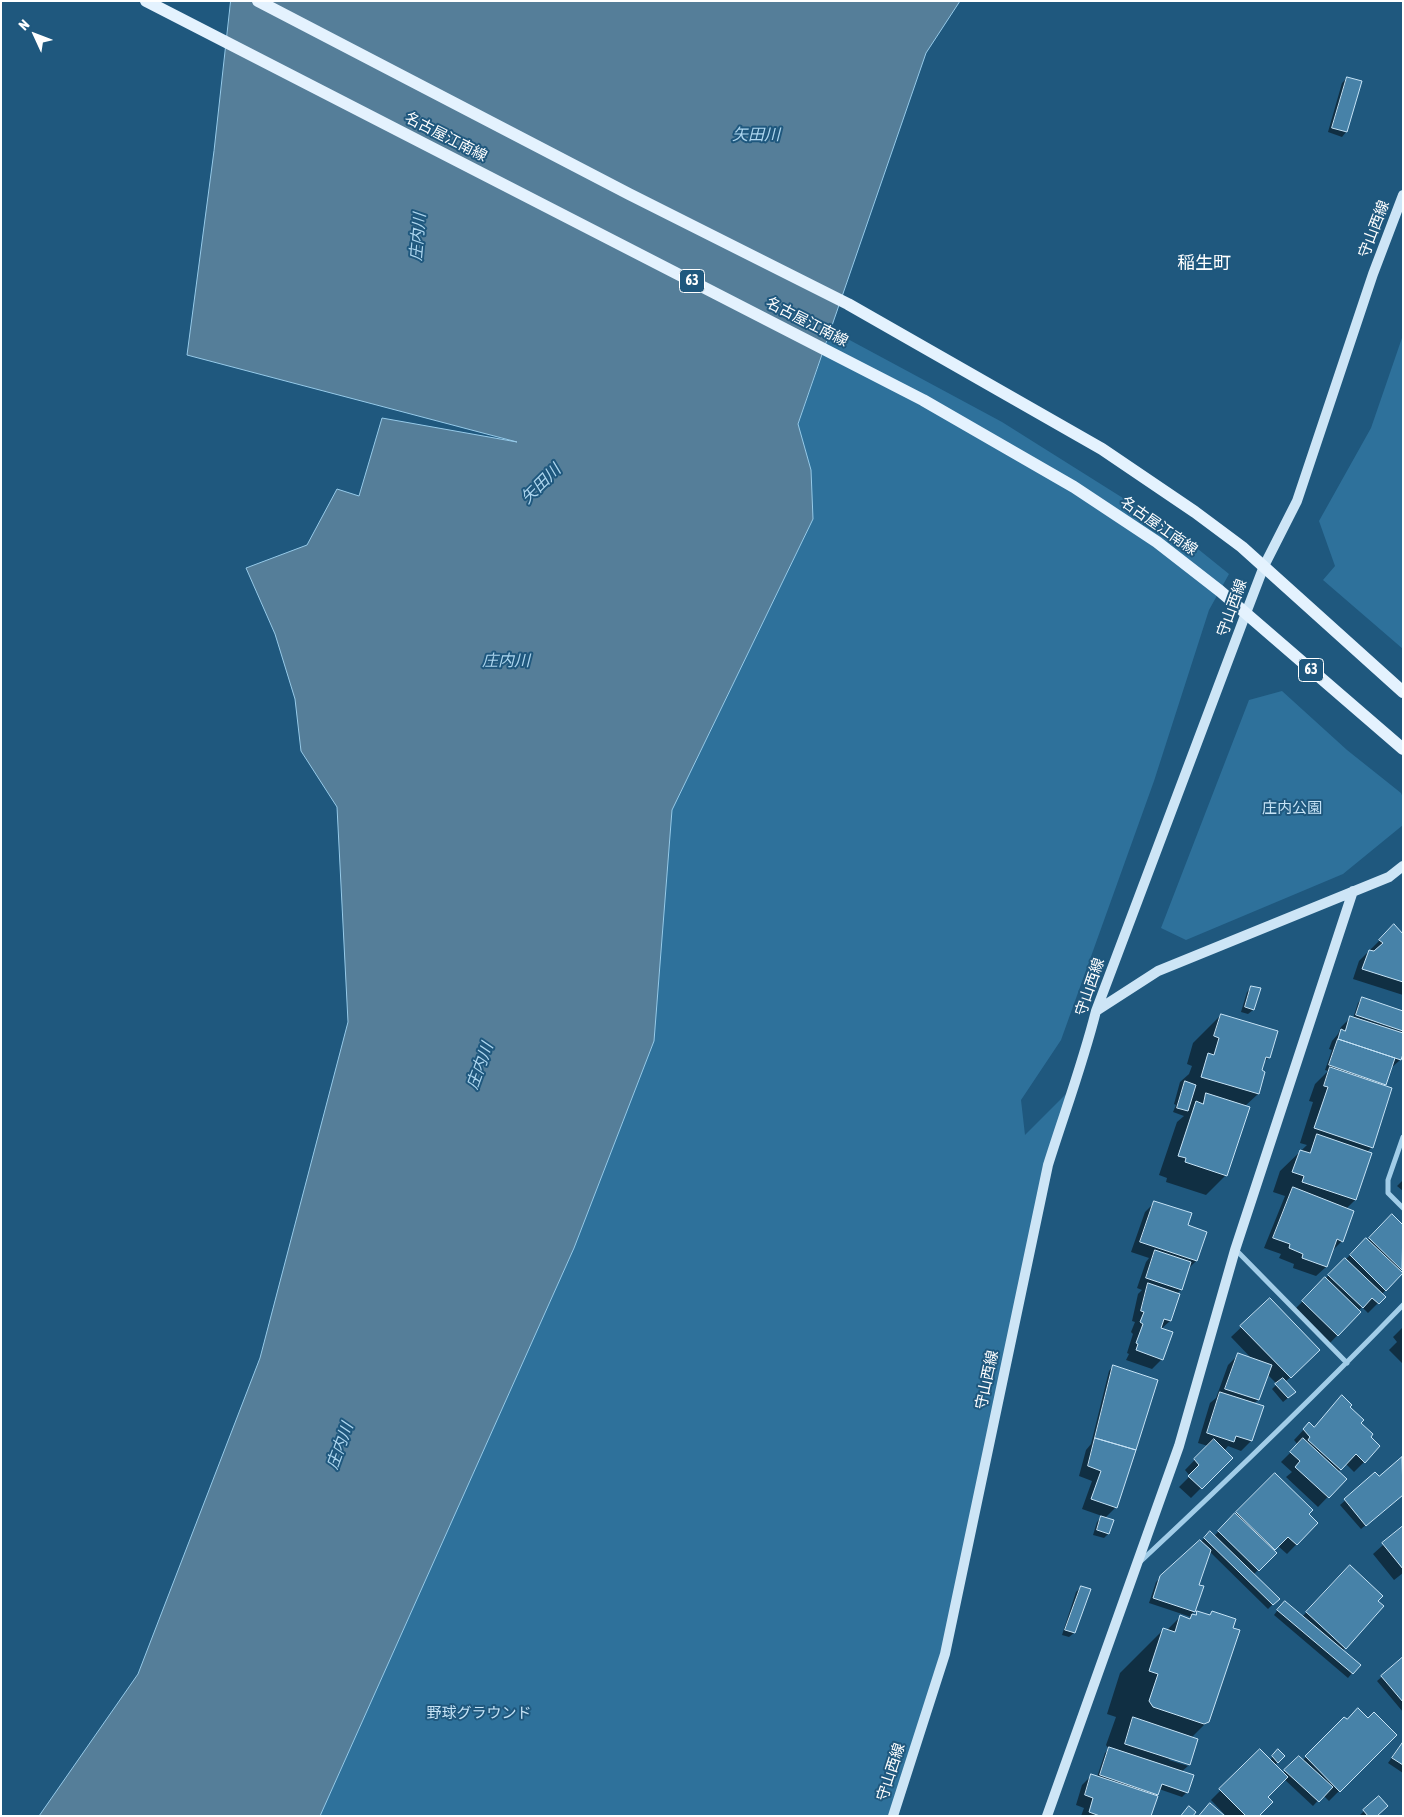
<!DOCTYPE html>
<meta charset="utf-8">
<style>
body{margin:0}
#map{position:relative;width:1404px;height:1817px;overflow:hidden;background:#1f587e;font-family:"Asap Condensed",sans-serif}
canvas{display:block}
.frame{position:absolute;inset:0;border:2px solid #fff;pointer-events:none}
.north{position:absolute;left:10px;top:10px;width:50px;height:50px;-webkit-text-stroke:4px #1f587e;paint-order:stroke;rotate:313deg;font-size:14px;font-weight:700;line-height:20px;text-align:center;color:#fff}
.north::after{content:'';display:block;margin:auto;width:18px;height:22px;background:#fff;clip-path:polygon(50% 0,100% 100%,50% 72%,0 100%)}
</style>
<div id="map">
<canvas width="1404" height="1817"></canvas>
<div class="frame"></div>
<div class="north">N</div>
</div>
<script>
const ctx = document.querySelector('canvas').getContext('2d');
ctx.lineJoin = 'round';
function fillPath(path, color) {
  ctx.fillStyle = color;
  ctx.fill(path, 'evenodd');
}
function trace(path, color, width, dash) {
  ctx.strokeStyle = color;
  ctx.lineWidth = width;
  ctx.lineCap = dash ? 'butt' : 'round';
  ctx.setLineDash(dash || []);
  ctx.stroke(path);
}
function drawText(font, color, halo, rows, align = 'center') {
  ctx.font = font + ' "Asap Condensed","Noto Sans JP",sans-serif';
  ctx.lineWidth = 4;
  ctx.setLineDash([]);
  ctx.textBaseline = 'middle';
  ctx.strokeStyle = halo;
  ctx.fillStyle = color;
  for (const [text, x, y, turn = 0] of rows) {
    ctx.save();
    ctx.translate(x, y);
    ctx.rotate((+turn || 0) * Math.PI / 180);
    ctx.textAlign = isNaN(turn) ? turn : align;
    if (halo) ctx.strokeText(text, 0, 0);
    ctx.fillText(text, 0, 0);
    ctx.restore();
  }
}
fillPath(new Path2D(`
 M831,330L1002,422L1177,532L1229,574L1209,610L1154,781L1061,1040L1021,1100L1025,1135L1072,1088L1048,1165L945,1654L893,1816H320L574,1248L654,1041L672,810L813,519L811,470L798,425Z
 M1403,335V649L1323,580L1335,566L1319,521L1371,428Z
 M1282,691L1347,750L1401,793L1403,798V825L1343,874L1186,940L1161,928L1249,700Z`), '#2e719b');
const water = new Path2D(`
 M231,1H960L926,53L798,424L811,470L813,519L672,810L654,1041L574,1248L320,1816H39L138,1674L260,1358L348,1022L337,807L301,751L295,699L275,634L246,568L307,545L337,489L359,496L382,418L517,442L187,355L214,151Z`);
fillPath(water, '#557e99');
trace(water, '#96cae9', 1);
fillPath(new Path2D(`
 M1347,78L1360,82L1346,132L1342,137L1328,132L1342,83Z
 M1394,926L1403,936V995L1353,979L1359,961Z
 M1252,987L1259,989L1253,1010L1248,1014L1241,1012L1247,992Z
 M1362,998L1403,1012V1032L1401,1034L1403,1050L1400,1060L1389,1070L1383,1086L1372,1147L1367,1152L1355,1200L1346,1209L1342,1241L1332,1251L1326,1267L1316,1276L1293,1268L1294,1264L1279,1258L1281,1254L1264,1248L1285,1196L1273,1192L1280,1171L1307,1145L1300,1143L1313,1102L1309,1101L1315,1084L1328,1071L1325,1070L1332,1050L1329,1049L1332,1041L1338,1034L1341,1027L1351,1017L1353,1018L1358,1003Z
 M1221,1015L1269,1057L1263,1063L1260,1071L1264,1072L1258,1094L1244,1107L1226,1175L1206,1195L1166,1182L1167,1178L1159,1175L1177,1122L1184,1116L1173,1112L1176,1105L1174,1104L1180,1082L1189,1074L1192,1066L1187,1064L1193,1043Z
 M1403,1180V1191L1397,1186Z
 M1155,1202L1186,1226L1206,1232L1196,1261L1187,1270L1181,1290L1176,1294L1170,1321L1161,1329L1162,1359L1152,1369L1126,1360L1129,1354L1127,1353L1133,1334L1131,1332L1135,1322L1132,1321L1138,1294L1142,1290L1137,1288L1146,1262L1149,1258L1131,1252L1145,1212Z
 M1392,1216L1403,1226V1268L1399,1271L1401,1274L1381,1295L1384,1297L1368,1313L1362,1307L1358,1311L1360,1312L1328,1345L1293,1311L1345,1259V1260L1366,1240L1367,1241Z
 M1270,1300L1319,1350L1285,1382L1289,1397L1283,1402L1272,1389L1277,1384L1267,1374L1258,1400L1253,1404L1251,1441L1241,1451L1228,1446L1224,1451L1231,1458L1191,1498L1179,1487L1190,1476L1185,1470L1208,1446L1198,1443L1210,1403L1216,1398L1228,1365L1238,1355L1253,1360L1231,1337Z
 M1402,1328L1403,1327V1364L1389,1350L1397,1342L1393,1337Z
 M1113,1366L1116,1507L1105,1518L1113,1521L1108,1534L1104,1538L1093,1535L1097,1522L1102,1516L1082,1509L1092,1481L1079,1476L1086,1450L1091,1444L1109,1371Z
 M1342,1396L1359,1423L1364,1462L1354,1472L1346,1464L1338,1472L1345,1479L1318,1507L1286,1477L1292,1472L1281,1462L1298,1445L1294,1440L1309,1424L1313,1428Z
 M1402,1458L1403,1494L1361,1529L1340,1505L1375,1474L1378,1478Z
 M1275,1475L1307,1514L1317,1523L1287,1554L1278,1546L1273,1550L1275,1553L1253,1575L1278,1599L1268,1609L1209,1551L1198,1585L1202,1587L1194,1612L1190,1615L1194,1616L1198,1613L1209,1616L1212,1612L1208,1721L1191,1738L1189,1765L1171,1758L1169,1760L1188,1766L1181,1772L1187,1792L1182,1797L1159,1789L1150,1816H1081L1084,1808L1076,1805L1082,1785L1092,1775L1097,1777L1105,1753L1109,1749L1106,1745L1116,1717L1107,1714L1120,1673L1164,1629L1167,1630L1180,1617L1188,1619L1191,1617L1149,1603L1156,1582L1210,1533L1214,1536Z
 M1403,1527V1573L1394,1580L1373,1554Z
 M1340,1577L1345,1648L1342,1651L1352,1673L1348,1678L1274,1615L1280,1607L1302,1617Z
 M1081,1587L1089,1590L1074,1633L1069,1637L1062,1635L1076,1592Z
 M1403,1658V1712L1377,1681Z
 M1344,1719L1347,1721L1368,1720L1395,1735L1329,1801L1323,1795L1313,1806L1284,1779L1266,1797L1257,1816H1226L1211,1800L1260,1751L1270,1760L1278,1751L1283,1756L1275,1765L1283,1773L1299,1757L1302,1761Z
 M1403,1742V1773L1388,1763Z
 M1379,1798L1375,1816H1359L1364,1811Z`), '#0007');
const building = new Path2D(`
 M1347,77L1362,81L1347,132L1332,128Z
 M1394,924L1403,934V982L1362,969L1369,950L1374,951L1383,943L1379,940Z
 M1251,986L1261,988L1254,1010L1245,1007Z
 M1362,997L1403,1011V1031L1356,1015Z
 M1221,1014L1278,1031L1270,1058L1266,1057L1262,1070L1265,1072L1259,1094L1201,1077L1208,1053L1214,1055L1219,1038L1214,1036Z
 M1350,1016L1403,1033V1054L1401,1060L1338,1039L1341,1029L1345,1031Z
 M1338,1039L1395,1058L1386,1085L1329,1065Z
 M1330,1067L1392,1088L1373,1148L1314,1128L1328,1087L1324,1086Z
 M1185,1081L1196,1085L1188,1111L1177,1108Z
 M1206,1093L1250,1107L1227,1176L1185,1162L1186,1158L1178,1156L1196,1101L1203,1104Z
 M1317,1134L1372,1153L1356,1200L1302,1182L1304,1176L1292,1172L1300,1150L1310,1153Z
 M1293,1187L1354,1211L1343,1242L1337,1239L1327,1267L1302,1258L1303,1254L1289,1248L1290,1244L1273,1238Z
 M1154,1201L1192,1213L1188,1225L1207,1232L1197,1261L1140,1242Z
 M1392,1214L1403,1225L1402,1270L1369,1238Z
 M1366,1238L1403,1273L1386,1291L1350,1255Z
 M1155,1250L1191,1262L1182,1290L1146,1278Z
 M1345,1258L1386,1297L1379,1304L1372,1298L1363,1308L1328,1275Z
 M1325,1277L1361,1312L1338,1336L1302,1301Z
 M1148,1283L1180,1294L1171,1321L1164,1319L1161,1328L1173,1332L1163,1360L1136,1350L1138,1344L1136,1343L1143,1324L1140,1322L1144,1312L1141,1311Z
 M1270,1298L1320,1350L1291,1378L1240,1326Z
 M1238,1353L1272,1365L1259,1400L1225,1389Z
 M1113,1365L1158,1380L1136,1450L1095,1438Z
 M1283,1378L1296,1392L1288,1398L1275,1384Z
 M1220,1392L1264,1406L1252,1441L1236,1436L1234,1442L1207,1433Z
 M1342,1395L1352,1405L1350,1407L1364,1420L1361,1423L1373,1434L1371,1437L1380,1446L1365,1463L1356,1454L1341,1470L1308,1440L1310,1437L1303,1429L1309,1422L1314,1427Z
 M1095,1438L1136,1450L1117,1508L1091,1499L1101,1471L1088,1466Z
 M1303,1438L1347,1479L1329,1498L1295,1467L1300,1461L1290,1452Z
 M1214,1439L1233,1458L1202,1489L1188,1476L1199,1465L1194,1459Z
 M1402,1457L1403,1495L1366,1526L1344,1499L1375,1472L1379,1476Z
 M1275,1473L1313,1510L1309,1514L1318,1523L1297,1545L1288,1537L1275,1550L1236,1512Z
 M1235,1513L1277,1553L1259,1571L1218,1531Z
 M1101,1516L1114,1520L1109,1534L1097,1530Z
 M1403,1526V1569L1382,1543Z
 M1210,1531L1280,1599L1273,1605L1204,1538Z
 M1200,1540L1211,1550L1199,1585L1204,1586L1195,1612L1153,1598L1160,1576Z
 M1350,1565L1383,1596L1378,1601L1384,1606L1346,1649L1306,1612Z
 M1081,1586L1091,1589L1075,1633L1065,1630Z
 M1285,1601L1361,1665L1353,1674L1277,1610Z
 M1197,1611L1210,1615L1212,1611L1236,1619L1233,1628L1240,1630L1209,1722L1204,1724L1153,1707L1149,1701L1158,1674L1149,1671L1163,1628L1175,1632L1180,1615L1190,1619L1192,1614L1196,1615Z
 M1403,1657V1702L1381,1676Z
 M1358,1708L1368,1718L1374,1712L1397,1735L1340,1792L1305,1756L1344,1717L1347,1719Z
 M1133,1717L1198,1739L1190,1765L1125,1744Z
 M1403,1742V1765L1392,1758Z
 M1109,1747L1194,1775L1188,1793L1162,1784L1158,1795L1100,1775Z
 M1260,1749L1288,1777L1268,1797L1273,1802L1259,1816H1246L1219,1789Z
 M1278,1749L1285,1756L1278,1763L1272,1756Z
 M1299,1756L1333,1787L1319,1802L1284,1770Z
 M1091,1774L1158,1796L1151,1816H1100L1089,1812L1093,1798L1085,1795Z
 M1379,1796L1388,1806L1377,1816H1368L1363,1810Z
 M1210,1803L1225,1816H1199Z
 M1189,1806L1196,1812L1193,1816H1181Z`);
fillPath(building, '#4782a8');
trace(building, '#c6e3f6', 1);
trace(new Path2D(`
 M1403,1137L1388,1180V1193L1403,1208
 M1236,1250L1347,1363
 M1141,1561C1230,1478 1318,1393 1403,1305`), '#a2cde8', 5);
trace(new Path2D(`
 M1096,1011L1158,971L1389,877L1403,866
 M893,1816L945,1654L1048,1165C1064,1114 1083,1063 1096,1011L1246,613L1264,566L1297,501L1373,274L1403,195
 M1047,1816L1179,1446L1235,1250L1353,891`), '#cde5f6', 10);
trace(new Path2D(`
 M146,1L923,400L1074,487L1157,542L1220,591L1403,749
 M258,1L629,194L848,304L1102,449L1195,512L1242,547L1403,692`), '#e4f2fe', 12);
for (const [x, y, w] of [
 [692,281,25],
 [1311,670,25]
]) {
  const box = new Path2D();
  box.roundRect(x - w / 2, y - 11.5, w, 23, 4);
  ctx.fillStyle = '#1f587e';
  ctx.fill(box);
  trace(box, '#fff', 1);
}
drawText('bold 14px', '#fff', null, [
 ["63",692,281],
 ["63",1311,670]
]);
drawText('15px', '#fff', '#1f587e', [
 ["名古屋江南線",446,137,27],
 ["守山西線",1374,229,-69],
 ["名古屋江南線",807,322,27],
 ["名古屋江南線",1159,526,35],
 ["守山西線",1232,608,-70],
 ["守山西線",1090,987,-71],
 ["守山西線",987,1380,-78],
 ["守山西線",891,1772,-72]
]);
drawText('15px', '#c6e3f6', '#1f587e', [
 ["庄内公園",1292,808],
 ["野球グラウンド",479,1713]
]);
drawText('italic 16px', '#add6ef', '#1f587e', [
 ["矢田川",756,135],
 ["庄内川",418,237,-85],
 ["矢田川",541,484,-45],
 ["庄内川",506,661],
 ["庄内川",480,1066,-70],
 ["庄内川",340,1446,-70]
]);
drawText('18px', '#fff', '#1f587e', [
 ["稲生町",1204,263]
]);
</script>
